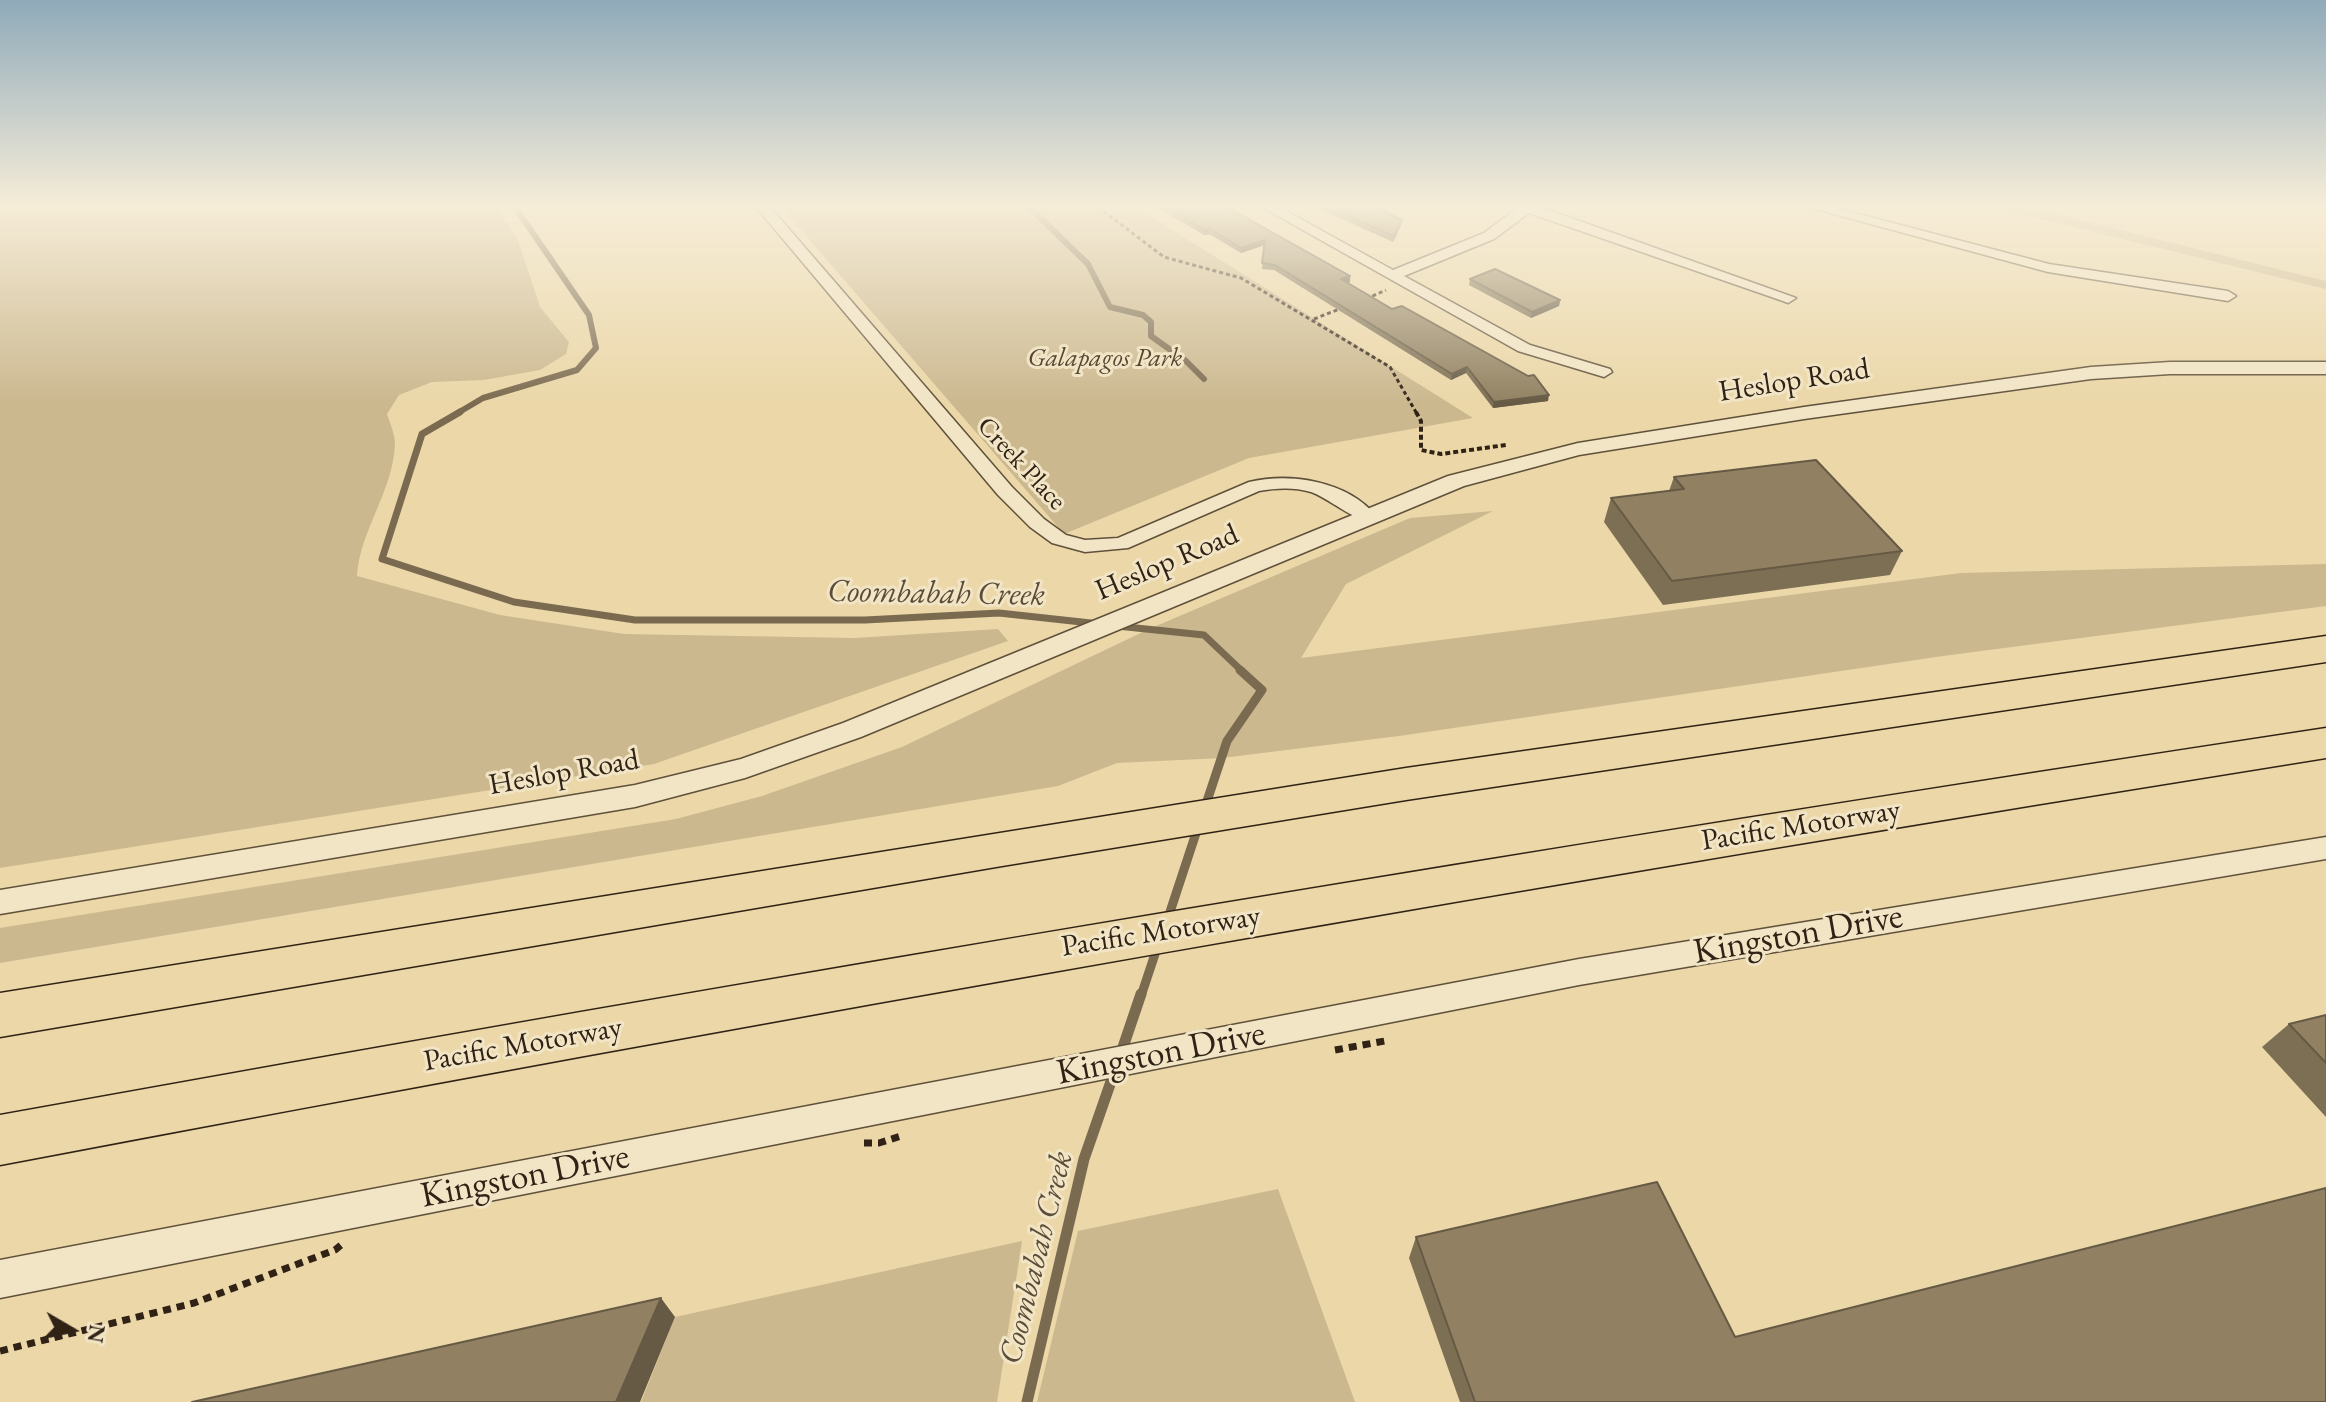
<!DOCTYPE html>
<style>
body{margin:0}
#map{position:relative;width:2326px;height:1402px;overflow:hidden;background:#ebd7a8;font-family:"EB Garamond",serif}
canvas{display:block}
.north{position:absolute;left:32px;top:1290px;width:80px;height:80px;-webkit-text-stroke:6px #f2e5c6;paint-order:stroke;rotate:99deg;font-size:22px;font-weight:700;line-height:32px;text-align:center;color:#302316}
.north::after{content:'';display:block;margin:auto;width:28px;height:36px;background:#302316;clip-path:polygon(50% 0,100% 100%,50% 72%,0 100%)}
</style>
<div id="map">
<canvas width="2326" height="1402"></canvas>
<div class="north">N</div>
</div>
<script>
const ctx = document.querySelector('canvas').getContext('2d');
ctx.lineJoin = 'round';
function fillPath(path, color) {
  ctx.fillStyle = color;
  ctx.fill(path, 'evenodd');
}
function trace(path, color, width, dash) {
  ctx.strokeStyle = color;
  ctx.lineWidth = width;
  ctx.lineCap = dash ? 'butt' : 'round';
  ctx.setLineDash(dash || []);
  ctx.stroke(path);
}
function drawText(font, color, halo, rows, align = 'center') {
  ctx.font = font + ' "EB Garamond",serif';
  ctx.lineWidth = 6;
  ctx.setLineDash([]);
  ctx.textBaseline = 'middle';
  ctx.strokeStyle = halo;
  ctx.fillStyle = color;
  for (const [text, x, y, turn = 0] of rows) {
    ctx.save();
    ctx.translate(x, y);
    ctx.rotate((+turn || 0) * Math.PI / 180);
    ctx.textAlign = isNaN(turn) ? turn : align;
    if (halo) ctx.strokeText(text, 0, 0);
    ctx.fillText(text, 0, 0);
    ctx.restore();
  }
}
fillPath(new Path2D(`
 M0,207H495L518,240L540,307L569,342L566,354L540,370L484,380L432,382L399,395L387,414C390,423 395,435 395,444C393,492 360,530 357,576L500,615L624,634L854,638L998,629L1008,641L654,764L0,868Z
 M1136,207L1473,418L1249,458L1064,534L782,208Z
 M1993,207L2032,208L2326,281V289Z
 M1493,511L1346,584L1301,658L1961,573L2326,564V606L1943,656L1399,736L1222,758L1117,763L1058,786L0,963V928L676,819L762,796L902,747L1149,629L1410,518Z
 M1278,1189L1355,1402H1037L1078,1231Z
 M1022,1241L997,1402H641L675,1317Z`), '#cbb88f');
trace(new Path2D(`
 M1029,207L1088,264L1110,307L1143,315L1151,322V336L1186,361L1204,379
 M456,414L483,398L577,370L596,348L589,315L515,207`), '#7a6a50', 6);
trace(new Path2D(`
 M460,412L422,434L382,559L514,602L635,620H865L999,613L1100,624
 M1117,626L1204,635L1243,672`), '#7a6a50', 7);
trace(new Path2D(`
 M1205,807L1227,741L1262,690L1240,670
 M1167,921L1198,827
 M1141,996L1158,945`), '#7a6a50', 9);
trace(new Path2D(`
 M1121,1053L1141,994
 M1027,1402L1084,1159L1115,1070`), '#7a6a50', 11);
const minor = new Path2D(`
 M756,207H770L1012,487L1044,519L1066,535L1085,540L1118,538L1249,482C1290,472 1348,481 1376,516L1374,520C1357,524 1329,498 1311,492C1294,487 1276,488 1259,491L1128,548L1085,552L1052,543L1030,527L998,495Z
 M1262,207H1279L1393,270L1484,233L1519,207H1540L1796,298L1788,303L1783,301L1529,213L1494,239L1404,276L1530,345L1610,369L1612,372L1604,377L1518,351Z
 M1808,207H1832L2049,264L2228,291L2236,296L2228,301L2048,272Z`);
const tertiary = new Path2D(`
 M2170,362H2326V374H2170L2091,379L1804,419L1579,455L1464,486L861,737L745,778L635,807L0,914V890L635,785L741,759L843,723L1448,476L1578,443L1804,407L2091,367Z
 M2326,837V859L1579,985L0,1298V1260L1579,959Z`);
const motorway = new Path2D(`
 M2326,636V662L1406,800L1002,866L0,1037V993L1406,768Z
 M2326,728V758C1548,882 773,1018 0,1165V1115C774,975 1549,846 2326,728Z`);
trace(minor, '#5f503a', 3);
trace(tertiary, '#5f503a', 3);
trace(motorway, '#302316', 3);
trace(new Path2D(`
 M1098,207L1164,257L1241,278L1390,367L1417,414
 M1366,299L1386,290
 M1314,319L1342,308`), '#302316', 3, [4, 3]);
trace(new Path2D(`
 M1416,412L1421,421V450L1441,454L1506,445`), '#302316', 4, [5, 3]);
trace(new Path2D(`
 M1335,1050L1385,1041
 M864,1143H879L901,1136
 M0,1351L194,1303L335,1250L341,1245`), '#302316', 7, [8, 6]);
fillPath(minor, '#f2e5c6');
fillPath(tertiary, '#f2e5c6');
fillPath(motorway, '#ebd7a8');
fillPath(new Path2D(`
 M1158,208H1229L1350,276V282L1347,283L1548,401L1493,408L1466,373L1451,380L1274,270L1262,269L1264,245L1241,253L1209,234L1204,235Z
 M1317,208H1379L1402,220L1401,225L1393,242Z
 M1470,279L1560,300L1559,306L1531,318L1469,285Z
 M1674,477L1902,551L1890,575L1663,605L1604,522L1611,498L1669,491Z
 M2326,1015V1117L2262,1047L2289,1024Z
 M1416,1237L1735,1337L2326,1402H1460L1409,1258Z`), '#7d6f54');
fillPath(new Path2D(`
 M1402,220L1401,225L1393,242L1394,236Z
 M1209,228V234L1204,235L1205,230Z
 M1265,240V245L1241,253V248Z
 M1350,276V282L1340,285L1341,279Z
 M1560,300L1559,306L1531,318L1532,312Z
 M1467,367L1466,373L1451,380L1452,374Z
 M1549,395L1548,401L1493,408L1494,402Z
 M661,1298L675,1317L640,1402H616Z`), '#665a45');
const building = new Path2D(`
 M1167,208H1229L1350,276L1341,279L1392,309L1402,306L1528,376L1534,375L1549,395L1494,402L1467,367L1452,374L1275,265L1262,263L1265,240L1241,248L1209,228L1205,230Z
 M1330,208H1379L1402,220L1394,236Z
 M1495,269L1560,300L1532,312L1470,279Z
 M1816,460L1902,551L1672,581L1611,498L1684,489L1674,477Z
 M2326,1015V1063L2289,1024Z
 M1657,1182L1735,1337L2326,1188V1402H1475L1416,1237Z
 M661,1298L616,1402H192Z`);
fillPath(building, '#918162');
trace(building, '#665a45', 2);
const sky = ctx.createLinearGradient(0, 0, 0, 404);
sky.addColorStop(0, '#8faaba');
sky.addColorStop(0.51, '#f6edd8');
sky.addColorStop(1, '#f6edd800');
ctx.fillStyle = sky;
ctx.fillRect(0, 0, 2326, 404);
drawText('italic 26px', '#574834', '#f2e5c6', [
 ["Galapagos Park",1105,359]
]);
drawText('26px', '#302316', '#f2e5c6', [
 ["Creek Place",1021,464,47]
]);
drawText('30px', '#302316', '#f2e5c6', [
 ["Heslop Road",1794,381,-9],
 ["Heslop Road",1167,563,-23],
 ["Heslop Road",564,773,-10],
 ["Pacific Motorway",1801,826,-9],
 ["Pacific Motorway",1161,932,-9],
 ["Pacific Motorway",523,1045,-10]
]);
drawText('italic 32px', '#5b4d38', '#f2e5c6', [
 ["Coombabah Creek",936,594,1],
 ["Coombabah Creek",1037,1258,-76]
]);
drawText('36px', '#302316', '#f2e5c6', [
 ["Kingston Drive",1798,935,-10],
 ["Kingston Drive",1161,1054,-11],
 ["Kingston Drive",525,1177,-11]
]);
</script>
